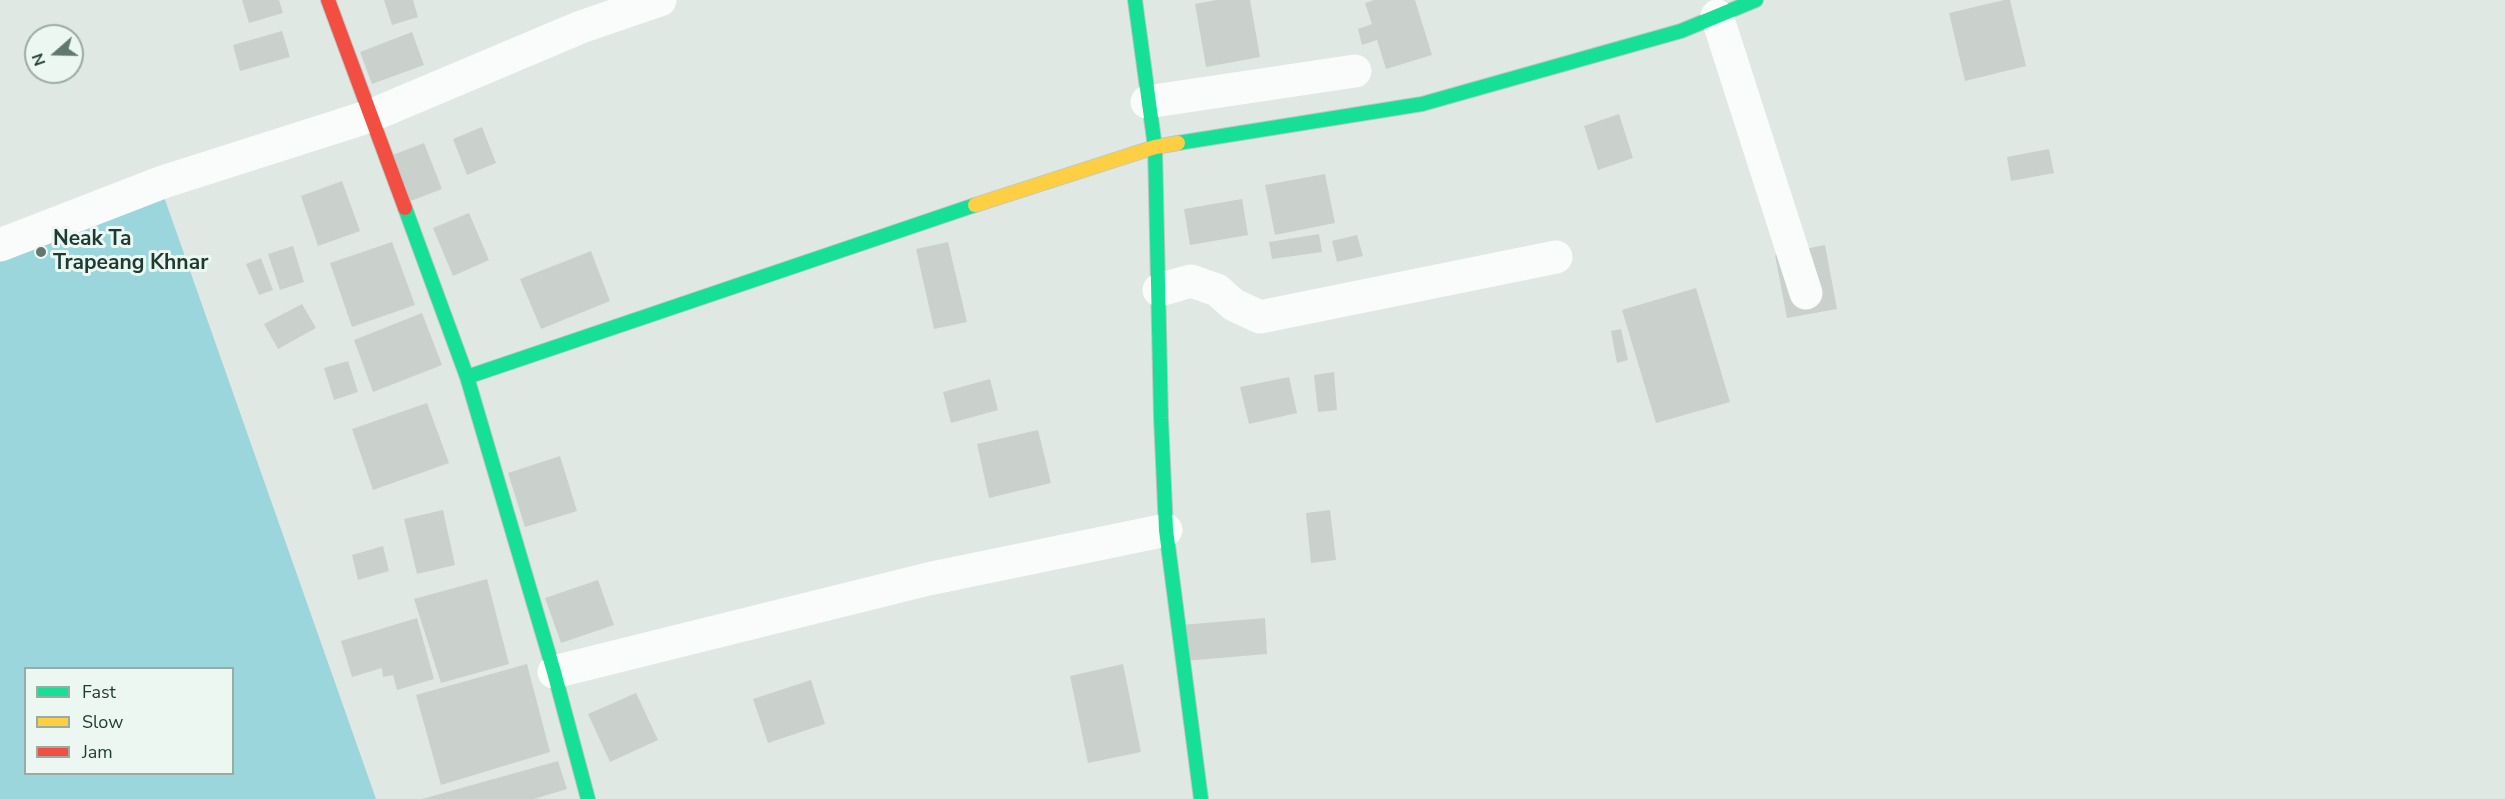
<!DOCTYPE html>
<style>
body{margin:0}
#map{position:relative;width:2505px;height:799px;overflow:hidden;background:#e0e8e3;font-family:"Nunito Sans",sans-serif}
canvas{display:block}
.legend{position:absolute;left:24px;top:667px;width:210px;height:108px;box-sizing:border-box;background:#edf7f1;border:2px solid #99aca4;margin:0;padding:8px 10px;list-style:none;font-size:18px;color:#1c3b31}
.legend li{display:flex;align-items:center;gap:12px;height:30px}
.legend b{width:30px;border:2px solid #99aca4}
.north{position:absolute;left:24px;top:24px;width:60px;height:60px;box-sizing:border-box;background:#edf7f1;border:2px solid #99aca4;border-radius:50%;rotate:250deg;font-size:16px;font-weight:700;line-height:24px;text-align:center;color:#1c3b31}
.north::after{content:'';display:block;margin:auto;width:21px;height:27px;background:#61786f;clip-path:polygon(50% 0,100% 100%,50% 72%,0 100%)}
</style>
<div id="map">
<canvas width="2505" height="799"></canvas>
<ul class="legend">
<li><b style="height:8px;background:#16e098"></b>Fast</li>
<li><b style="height:8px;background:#ffcf43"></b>Slow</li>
<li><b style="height:8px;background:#f24e42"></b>Jam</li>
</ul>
<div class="north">N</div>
</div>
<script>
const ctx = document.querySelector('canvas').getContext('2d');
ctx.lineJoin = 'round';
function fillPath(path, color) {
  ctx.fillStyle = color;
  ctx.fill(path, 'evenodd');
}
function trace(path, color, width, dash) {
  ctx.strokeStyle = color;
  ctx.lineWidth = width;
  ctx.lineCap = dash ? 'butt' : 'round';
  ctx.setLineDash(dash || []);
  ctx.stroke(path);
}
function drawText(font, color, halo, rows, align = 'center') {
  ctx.font = font + ' "Nunito Sans",sans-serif';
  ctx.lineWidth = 6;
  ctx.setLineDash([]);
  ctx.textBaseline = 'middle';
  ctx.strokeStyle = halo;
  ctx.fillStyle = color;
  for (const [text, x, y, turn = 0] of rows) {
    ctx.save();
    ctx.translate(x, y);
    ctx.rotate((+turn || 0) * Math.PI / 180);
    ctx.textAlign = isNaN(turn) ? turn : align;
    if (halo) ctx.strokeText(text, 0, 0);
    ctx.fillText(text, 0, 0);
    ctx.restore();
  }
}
fillPath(new Path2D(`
 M163,194L376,799H0V256ZM26,668H232V774H26Z`), '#9ad6db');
fillPath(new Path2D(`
 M242,0H279L283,13L249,23Z
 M384,0H413L418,17L392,25Z
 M1216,0H1250L1260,57L1206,67L1195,4Z
 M1374,0H1415L1432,55L1386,69L1377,40L1362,45L1358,29L1372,24L1365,3Z
 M2004,0H2010L2026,66L1965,81L1949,13Z
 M282,31L290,57L240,71L233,45Z
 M412,32L424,65L372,84L360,52Z
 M1619,114L1633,158L1598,170L1584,126Z
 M482,127L496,163L467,175L453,139Z
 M424,143L442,189L408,202L390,156Z
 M2049,149L2054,173L2011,181L2007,157Z
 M1325,174L1335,223L1275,235L1265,185Z
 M342,181L360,231L318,246L301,196Z
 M1242,199L1248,235L1190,245L1184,209Z
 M469,213L489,260L453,276L433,228Z
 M1319,234L1322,252L1272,259L1269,242Z
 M1357,235L1363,256L1337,262L1332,241Z
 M392,242L415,305L352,327L330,263Z
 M948,242L967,322L934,329L916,249Z
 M1825,245L1837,309L1787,318L1775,255Z
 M293,246L304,282L280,290L268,254Z
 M591,251L610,301L541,329L520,279Z
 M261,258L273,290L259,295L246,264Z
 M1696,288L1730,402L1656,423L1622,310Z
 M302,304L316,328L278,349L264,324Z
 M422,313L442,365L373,392L354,340Z
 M1621,329L1628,360L1617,363L1611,331Z
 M348,361L358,392L334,400L324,368Z
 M1334,372L1337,410L1318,412L1314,375Z
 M1289,377L1297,413L1249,424L1240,387Z
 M990,379L998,410L951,423L943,392Z
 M427,403L449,463L373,490L352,429Z
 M1038,430L1051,483L989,498L977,444Z
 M560,456L577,511L525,527L508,473Z
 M443,510L455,565L417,574L404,519Z
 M1330,510L1336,560L1311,563L1306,513Z
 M383,546L389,571L358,580L352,555Z
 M487,579L509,664L441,683L414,599Z
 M598,580L614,625L561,643L545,598Z
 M417,618L434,679L397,690L393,675L383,677L382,668L352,677L341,641Z
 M1265,618L1267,654L1184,661L1181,625Z
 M527,664L550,752L441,785L416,695Z
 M1123,664L1141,752L1088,763L1070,676Z
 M811,680L825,724L768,743L753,699Z
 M636,693L658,740L610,762L588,714Z
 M558,761L567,789L534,799H422Z`), '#cad1cd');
const fast = new Path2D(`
 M1135,0L1155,147L1161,418L1166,530L1201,799
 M1178,143L1422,104L1681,31L1756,0
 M405,208L467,377L554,672L588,799
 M467,377L975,205`);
const slow = new Path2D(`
 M975,205L1155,147L1178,143`);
const jam = new Path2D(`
 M328,0L405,208`);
trace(fast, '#bcc7c2', 16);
trace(slow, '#bcc7c2', 16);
trace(jam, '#bcc7c2', 16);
trace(new Path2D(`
 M1717,16L1806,293
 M1147,102L1355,71
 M0,245L163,182L370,116L581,27L660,0
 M1159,290L1191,281L1217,290L1234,305L1260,317L1556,257
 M554,672L928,579L1166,530`), '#fafcfb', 33);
trace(fast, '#16e098', 14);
trace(slow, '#ffcf43', 14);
trace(jam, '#f24e42', 14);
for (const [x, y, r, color] of [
 [41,252,6,"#61786f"]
]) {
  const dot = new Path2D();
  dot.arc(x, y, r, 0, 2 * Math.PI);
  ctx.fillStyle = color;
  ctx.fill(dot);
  trace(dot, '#edf7f1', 2);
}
drawText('bold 21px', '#1c3b31', '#edf7f1', [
 ["Neak Ta",53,240],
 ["Trapeang Khnar",53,264]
], 'left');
</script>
